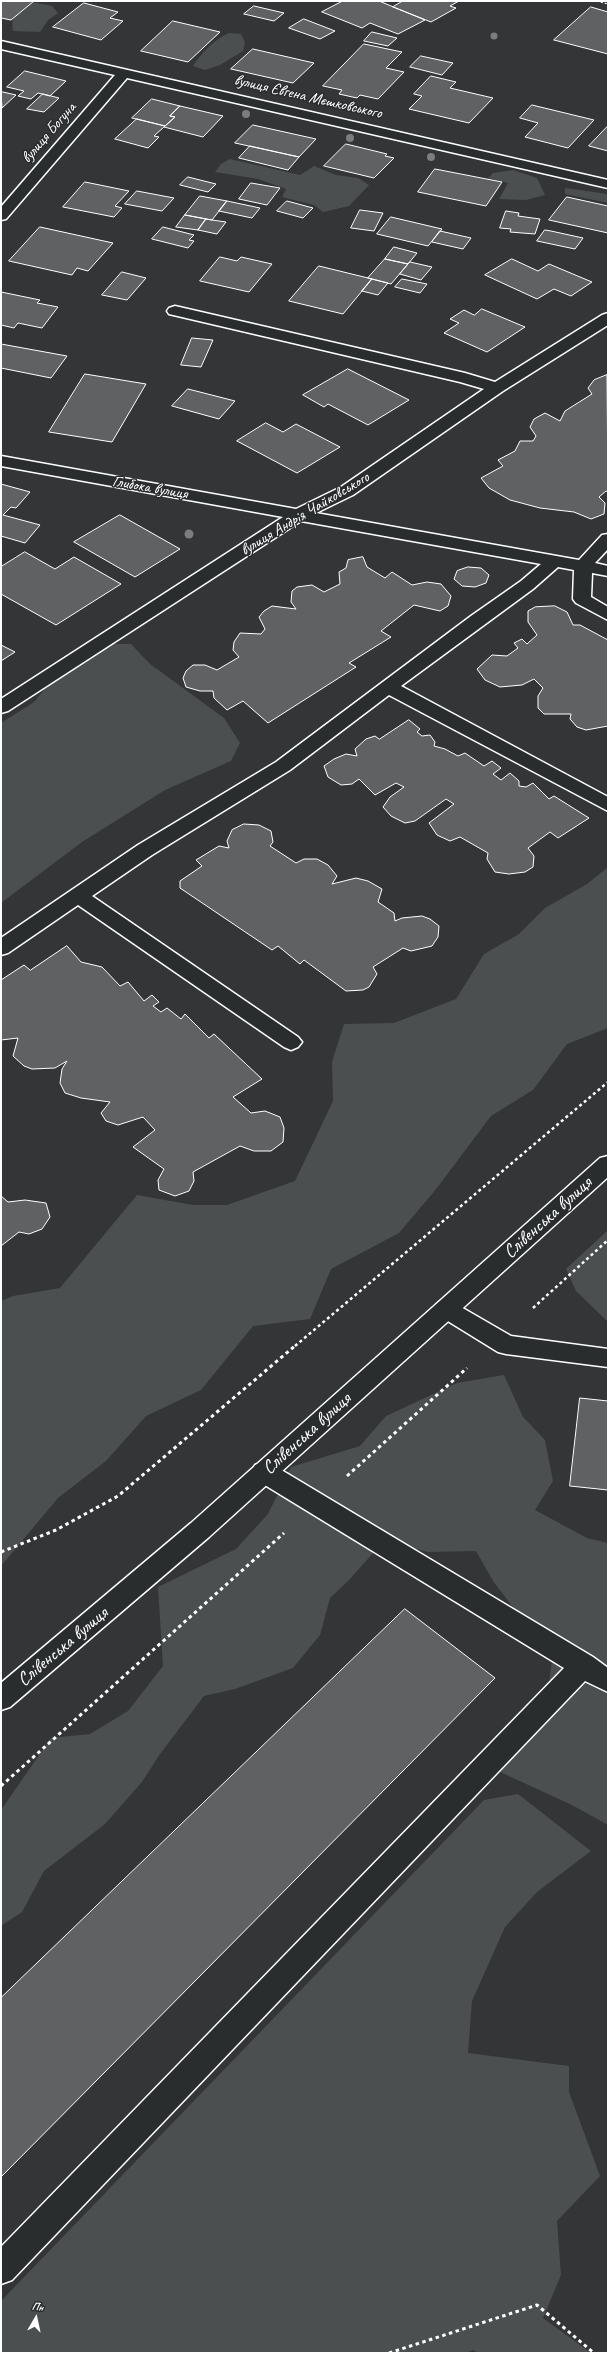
<!DOCTYPE html>
<meta charset="utf-8">
<style>
body{margin:0}
#map{position:relative;width:609px;height:2354px;overflow:hidden;background:#333536;font-family:Caveat,sans-serif}
canvas{display:block}
.frame{position:absolute;inset:0;border:2px solid #fff;pointer-events:none}
.north{position:absolute;left:16px;top:2298px;width:40px;height:40px;-webkit-text-stroke:3px #2a2d2e;paint-order:stroke;rotate:9deg;font-size:11px;font-weight:700;line-height:16px;text-align:center;color:#fff}
.north::after{content:'';display:block;margin:auto;width:14px;height:18px;background:#fff;clip-path:polygon(50% 0,100% 100%,50% 72%,0 100%)}
</style>
<div id="map">
<canvas width="609" height="2354"></canvas>
<div class="frame"></div>
<div class="north">Пн</div>
</div>
<script>
const ctx = document.querySelector('canvas').getContext('2d');
ctx.lineJoin = 'round';
function fillPath(path, color) {
  ctx.fillStyle = color;
  ctx.fill(path, 'evenodd');
}
function trace(path, color, width, dash) {
  ctx.strokeStyle = color;
  ctx.lineWidth = width;
  ctx.lineCap = dash ? 'butt' : 'round';
  ctx.setLineDash(dash || []);
  ctx.stroke(path);
}
function drawText(font, color, halo, rows, align = 'center') {
  ctx.font = font + ' Caveat,sans-serif';
  ctx.lineWidth = 3;
  ctx.setLineDash([]);
  ctx.textBaseline = 'middle';
  ctx.strokeStyle = halo;
  ctx.fillStyle = color;
  for (const [text, x, y, turn = 0] of rows) {
    ctx.save();
    ctx.translate(x, y);
    ctx.rotate((+turn || 0) * Math.PI / 180);
    ctx.textAlign = isNaN(turn) ? turn : align;
    if (halo) ctx.strokeText(text, 0, 0);
    ctx.fillText(text, 0, 0);
    ctx.restore();
  }
}
fillPath(new Path2D(`
 M32,2L52,6L58,13L48,20L40,32L13,31C10,15 20,9 32,2Z
 M229,33L241,34L245,42L243,51L220,65L205,70L193,66C202,52 214,40 229,33Z
 M230,159L300,175L314,166L336,175L358,178L369,185L349,206L323,212L314,205L282,197L286,189L258,179L215,172L221,164Z
 M513,170L537,178L545,195L526,200L499,199L508,183L488,178L493,173Z
 M565,188L608,194V203L565,194Z
 M90,644H131L150,664L224,718L240,743L231,761L165,790L82,842L1,903V723L34,702L71,657Z
 M608,867V1028L567,1044L533,1090L491,1116L437,1188L399,1233L331,1269L310,1319L253,1326L201,1390L146,1416L106,1461L58,1498L1,1566V1301L13,1296L60,1288L137,1195L193,1205H227L295,1181L333,1101L332,1062L344,1024L394,1023L456,999L484,954L519,934L545,908L587,884Z
 M608,1230V1322L576,1291L566,1269Z
 M504,1375L523,1417L545,1440L553,1481L535,1510L587,1538L608,1543V1825L572,1805L500,1772L508,1739L547,1702L552,1659L493,1581L476,1551L428,1552L384,1541L348,1581L330,1598L320,1635L293,1668L235,1689L204,1696L160,1754L142,1782L105,1824L44,1871L22,1912L1,1926V1810L51,1738L90,1734L128,1711L163,1666L158,1587L236,1549L268,1514L291,1467L360,1446L386,1416L457,1383Z
 M518,1794L591,1851L537,1892L505,1927L472,2001L468,2053L569,2066V2092L600,2176L557,2221L561,2275L543,2318L591,2353H479L473,2350L466,2353H1V2301L484,1800Z`), '#4c4f50');
const building = new Path2D(`
 M1,1H34L11,20L1,18Z
 M343,1H379L425,20L398,34L370,23L362,28L322,12Z
 M403,1H459L450,6L456,8L431,22L393,7Z
 M84,3L118,12L110,18L123,21L101,40L53,27Z
 M254,6L284,13L274,21L244,14Z
 M591,7L608,12V54L554,40Z
 M304,19L335,31L320,39L289,28Z
 M173,21L220,32L188,62L141,51Z
 M372,32L397,38L388,46L364,41Z
 M364,44L402,52L386,68L404,72L378,99L360,95L357,98L339,94L342,90L323,86Z
 M253,49L314,63L293,83L231,69Z
 M421,56L453,63L442,75L410,67Z
 M25,71L66,81L50,96L38,93L31,99L18,96L24,91L7,87Z
 M431,76L456,82L450,88L493,98L469,123L409,109L422,96L414,94Z
 M3,92L16,95L2,108L1,93Z
 M43,94L59,98L44,112L27,109Z
 M152,99L180,106L170,116L175,117L165,126L132,118Z
 M532,105L594,120L568,148L525,137L538,123L520,118Z
 M180,106L223,116L203,137L164,127L175,117L170,116Z
 M137,119L165,126L154,136L159,137L148,148L115,139Z
 M253,125L316,139L299,157L235,143Z
 M608,126V151L589,146Z
 M346,144L387,154L385,156L394,158L374,178L324,166Z
 M250,146L299,157L288,170L239,158Z
 M435,169L502,182L486,206L418,192Z
 M188,177L216,184L208,192L180,185Z
 M85,182L129,191L115,206L122,208L114,217L63,207Z
 M251,183L280,188L267,205L239,199Z
 M137,191L174,198L162,211L125,204Z
 M200,196L227,201L212,220L185,215Z
 M567,197L608,206V233L549,220Z
 M227,201L260,208L252,218L219,211Z
 M287,201L313,208L303,218L277,211Z
 M360,210L383,213L374,231L351,228Z
 M506,211L519,213L518,216L540,219L535,234L510,232L511,229L500,228Z
 M185,215L206,219L198,230L176,227Z
 M391,217L442,229L428,246L377,234Z
 M206,219L212,220L226,222L217,234L198,230Z
 M40,227L113,243L88,271L77,268L72,275L9,261Z
 M163,227L194,235L189,240L194,241L188,248L152,239Z
 M545,230L551,231L583,238L575,249L537,241Z
 M440,231L471,238L463,249L432,242Z
 M394,247L417,253L408,264L385,259Z
 M220,257L237,261L241,257L272,264L249,292L200,281Z
 M385,259L408,264L391,284L368,278Z
 M512,259L538,271L549,264L592,282L571,296L554,289L537,299L485,275Z
 M410,262L432,267L421,280L400,274Z
 M319,266L368,278L372,279L343,314L289,301Z
 M122,272L146,278L127,300L102,295Z
 M372,279L388,283L378,295L362,291Z
 M402,279L427,284L420,293L395,287Z
 M1,292L40,300L37,303L58,307L42,328L18,323L14,328L1,325Z
 M482,309L525,327L487,352L444,333L459,323L450,319L464,310L474,315Z
 M192,338L213,340L201,367L181,365Z
 M1,344L67,356L51,378L1,368Z
 M348,369L409,400L368,425L328,404L324,407L303,395Z
 M85,374L146,384L112,442L49,432Z
 M607,375L608,492L606,491L599,497L605,503L604,514L591,519L574,512L540,508L510,500L489,488L481,478L503,466L498,460L515,451L520,441H533L536,436L530,427L534,419L545,413L560,421L565,411L592,394L588,388L594,380Z
 M188,389L235,401L219,419L172,406Z
 M266,423L283,432L296,424L340,447L297,473L237,441Z
 M1,484L30,492L16,508L11,507L3,515L40,525L25,543L1,536Z
 M120,515L180,549L135,577L74,542Z
 M25,552L55,569L74,557L121,584L56,625L1,594V567Z
 M363,557L367,567L385,578L392,572L412,585L427,582L441,584L451,596L448,606L440,611L414,605L381,631L391,637L349,663L356,667L268,723L243,701L227,710L214,698L213,691H200L186,687L183,678L186,671L193,665H205L217,670L239,657L233,650L234,642L240,633L261,634L265,629L259,617L264,611L272,606L296,609L291,602L292,591L297,587L312,585L324,592L340,584L339,572L346,568L348,560Z
 M468,567L481,568L489,575L486,583L475,587L462,586L454,579L457,571Z
 M555,606L567,612L573,625H580L608,640V726L586,730L577,727L570,719L571,714H544L538,708V696L543,688L534,679L522,685L500,687L485,680L477,669L492,655L507,656L518,648L514,643L522,639L527,644L537,635L528,622V611L535,607Z
 M1,645L15,652L1,661Z
 M409,720L420,729L417,732L422,736L430,735L435,742L434,746L445,749L458,756L465,753L484,766L492,761L501,768L493,774L501,780L510,773L519,781V786L526,787L533,783L549,799L554,796L589,818L558,838L550,832L528,848L534,856L533,867L525,872L509,874L495,872L487,859L488,853L460,837L450,841L437,835L429,823L454,804L446,799L415,821L405,823L391,816L383,807L390,797L404,787L396,783L375,795L359,779L352,784L341,785L328,777L324,766L334,759L346,754L357,756L355,749L366,739L375,736L379,739Z
 M244,824L259,825L271,831L273,842L270,846L296,863L304,859H317L328,865L337,876L332,884L356,878L368,881L382,889L378,902L394,913L395,921L402,918L422,916L430,919L439,926L438,937L432,946L411,951L403,948L373,967L377,974L369,987L363,990L346,991L304,960L300,964L278,946L272,950L180,888V881L202,866L196,860L219,846L229,848L227,841L232,830Z
 M67,946L81,962L102,967L120,986L128,982L144,1001L152,995L159,1002L153,1006L161,1012L167,1008L181,1019L185,1014L209,1038L214,1034L262,1079L233,1097L251,1113L265,1111L280,1117L284,1128L283,1142L271,1151H254L240,1146L193,1172L194,1181L189,1191L175,1196L159,1190L158,1180L164,1169L133,1147L155,1130L143,1117L118,1125L106,1121L101,1113L110,1102L81,1098L65,1093L60,1083L62,1069L67,1061L55,1068L32,1069L24,1066L13,1056L18,1038L1,1040V980L24,965L30,970Z
 M1,1196L8,1202L25,1200L46,1203L50,1217L42,1229L29,1234L19,1232L1,1246Z
 M580,1398L608,1401V1490L570,1486Z
 M405,1609L495,1678L1,2177V1998Z`);
fillPath(building, '#5f6162');
trace(building, '#fff', 1);
const minor = new Path2D(`
 M1,41L608,180V188L127,78L6,219L1,220V207L115,75L1,49Z
 M175,306L465,373L495,382L602,315L608,313V325L503,391L353,495L316,513L579,560L602,535L608,534V549L595,563L608,566V576L592,573L591,597L608,607V620L576,603L573,599L574,570L558,567L533,589L401,686L608,797V811L389,695L290,770L152,855L92,896L298,1037L302,1042L298,1047L291,1050L284,1047L78,905L8,953L1,955V938L138,845L276,762L471,616L521,581L541,564L301,521L8,711L1,713V699L283,517L1,466V456L296,509L341,487L484,389L460,382L169,314L167,311L169,308Z
 M446,1300L454,1303L511,1336L608,1349V1367L506,1354L498,1352L438,1315L435,1309L438,1303Z
 M264,1462L273,1465L593,1657L608,1668V1692L585,1681L12,2280L1,2284V2247L564,1668L255,1479L252,1472L255,1465Z`);
const major = new Path2D(`
 M608,1156V1177L209,1537L10,1707L1,1710V1683L191,1523L600,1158Z`);
trace(minor, '#fff', 3);
trace(major, '#fff', 3);
trace(new Path2D(`
 M597,1L608,4`), '#fff', 1.5, [2, 2]);
trace(new Path2D(`
 M533,1308L608,1240
 M295,1346L608,1082`), '#fff', 2.5, [3, 3]);
trace(new Path2D(`
 M347,1476L467,1368
 M1,1552L56,1530L118,1496L296,1345
 M1,1786L284,1533
 M389,2353L537,2305L594,2353`), '#fff', 3, [3.5, 3.5]);
fillPath(minor, '#2a2d2e');
fillPath(major, '#2a2d2e');
ctx.fillStyle = '#7c7e7e';
for (const [x, y, r] of [
 [494,36,3.5],
 [246,114,4],
 [350,138,4],
 [431,157,4],
 [189,534,4.5]
]) {
  ctx.beginPath();
  ctx.arc(x, y, r, 0, 2 * Math.PI);
  ctx.fill();
}
drawText('16px', '#fff', '#2a2d2e', [
 ["вулиця Євгена Мєшковського",308,97,13],
 ["вулиця Богуна",49,133,-49],
 ["Глибока вулиця",150,488,10],
 ["вулиця Андрія Чайковського",305,514,-31]
]);
drawText('19px', '#fff', '#2a2d2e', [
 ["Слівенська вулиця",548,1218,-42],
 ["Слівенська вулиця",307,1434,-42],
 ["Слівенська вулиця",63,1647,-40]
]);
</script>
